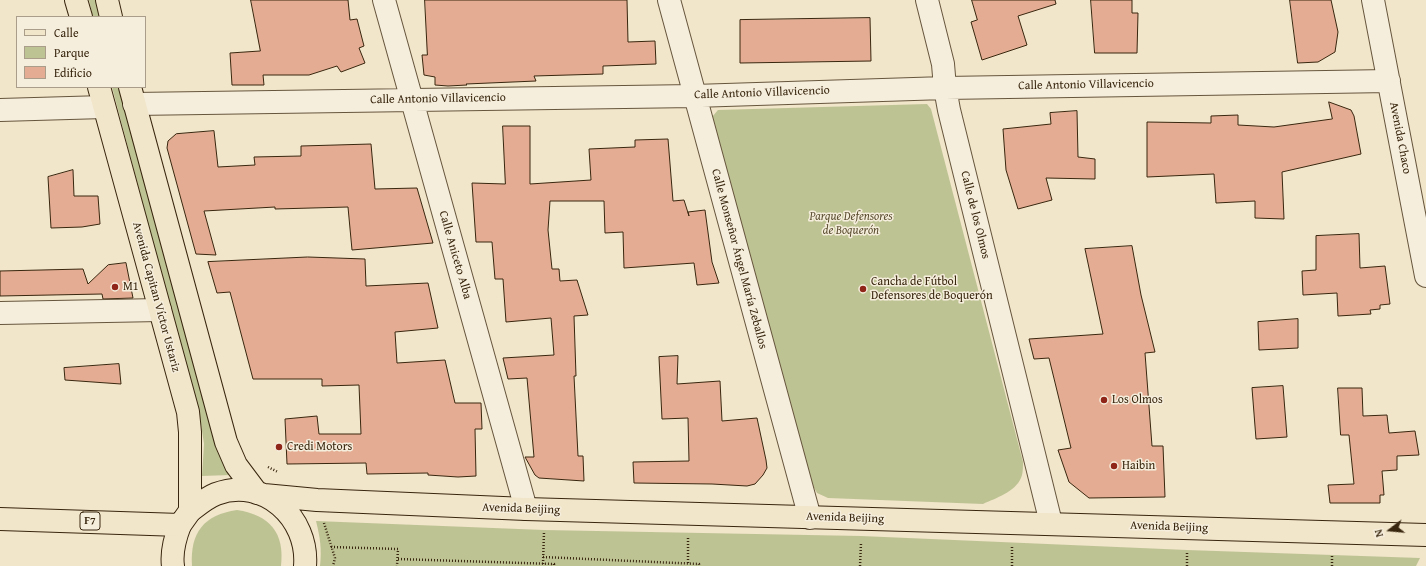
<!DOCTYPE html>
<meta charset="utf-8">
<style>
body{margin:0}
#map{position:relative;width:1426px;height:566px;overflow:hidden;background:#f1e5ca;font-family:"Gentium Book Plus",serif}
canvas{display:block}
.legend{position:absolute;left:16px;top:16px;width:130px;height:72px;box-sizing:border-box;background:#f6eedd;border:1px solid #aa9e8a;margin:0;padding:5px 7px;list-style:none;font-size:12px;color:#38260e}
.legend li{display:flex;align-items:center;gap:8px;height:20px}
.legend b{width:20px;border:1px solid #aa9e8a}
.north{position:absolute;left:1370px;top:510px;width:40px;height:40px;-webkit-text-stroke:3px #f6eedd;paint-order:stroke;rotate:254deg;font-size:11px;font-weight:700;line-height:16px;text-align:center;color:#38260e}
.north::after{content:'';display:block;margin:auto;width:14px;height:18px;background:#38260e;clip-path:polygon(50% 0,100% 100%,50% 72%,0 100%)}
</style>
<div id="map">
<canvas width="1426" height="566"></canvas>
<ul class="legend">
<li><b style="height:5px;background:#f1e5ca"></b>Calle</li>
<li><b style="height:11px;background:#bec394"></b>Parque</li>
<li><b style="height:11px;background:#e4ad93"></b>Edificio</li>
</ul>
<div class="north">N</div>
</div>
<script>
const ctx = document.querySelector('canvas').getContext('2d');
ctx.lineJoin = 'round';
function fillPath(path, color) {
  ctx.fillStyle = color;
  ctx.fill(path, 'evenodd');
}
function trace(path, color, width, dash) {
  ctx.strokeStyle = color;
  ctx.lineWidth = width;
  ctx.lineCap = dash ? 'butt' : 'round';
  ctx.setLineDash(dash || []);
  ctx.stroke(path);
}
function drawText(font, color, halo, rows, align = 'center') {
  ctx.font = font + ' "Gentium Book Plus",serif';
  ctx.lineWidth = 3;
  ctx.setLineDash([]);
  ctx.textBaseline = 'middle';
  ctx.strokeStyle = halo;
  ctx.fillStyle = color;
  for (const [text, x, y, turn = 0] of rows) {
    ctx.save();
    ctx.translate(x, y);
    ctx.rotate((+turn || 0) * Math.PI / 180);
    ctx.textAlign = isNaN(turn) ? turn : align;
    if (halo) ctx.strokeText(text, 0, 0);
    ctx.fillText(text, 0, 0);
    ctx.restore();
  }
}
fillPath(new Path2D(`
 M89,0H97L101,17H93Z
 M112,87H120L213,438L218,453L231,475L202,476L204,444L201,424Z
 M927,104L931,109L1023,462C1023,467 1023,474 1021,478C1015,492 996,498 983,504L828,498L817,493L809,479L713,124L712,117L718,110Z
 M237,510C270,515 285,533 281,566H192C190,532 204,515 237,510Z
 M316,521L544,530L861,536L1187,550L1420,558L1416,566H320C322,549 320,537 316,521Z`), '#bec394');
const building = new Path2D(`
 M251,0H348L350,20L357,19L364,46L359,48L365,63L341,72L337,66L309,75H263L264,85H232L230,53L260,51Z
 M425,0H627L628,42L655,41L656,64L603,66V74L534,76L536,81L466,84L467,85L448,86L435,85V77L424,75L422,55H427Z
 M972,0H1055L1056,4L1018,16L1027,45L982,60L971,22L977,20Z
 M1091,0H1132V13H1138L1137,53H1095Z
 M1290,0H1331L1338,32L1335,52L1318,62L1298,63Z
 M870,18L871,61L740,63V20Z
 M1329,102L1351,110L1354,116L1361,154L1282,172L1284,219L1255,218V201L1216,203L1214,174L1147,177V122L1211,123V116L1238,115V125L1274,127L1332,119Z
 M1077,111L1078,157L1095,159V179L1046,178L1052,200L1018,209L1006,170L1003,129L1051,124L1050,113Z
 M503,126H530V184L591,180L589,149L635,147V140L668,139L673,201L684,200L689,216L688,212L705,210L712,262L719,283L697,285L694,263L624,268L623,232L605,233L604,201H550L548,230L552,269H559L560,281L577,280L588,315L574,316L576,376H574L578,456H583L584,481L539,478L535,475L525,457H534L527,378L508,379L503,358L554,355L551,318L506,322L503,279H495L492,242H476L472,183L505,184Z
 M214,131L218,167L255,165L254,157L301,156V146L371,144L375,189L417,188L433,243L352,250L348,207L275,209V207L204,211L216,255L196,254L167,148L168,141L176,134Z
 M73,170L74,196H98L100,224L82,227L51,228L48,177Z
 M1359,234L1360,268L1385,266L1390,304L1380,305V309L1370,310L1371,314L1338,316L1337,293L1303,295L1302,271L1316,270V236Z
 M1132,246L1141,295L1155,352L1145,353L1152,446H1163L1165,497L1089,498L1069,482L1058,450L1071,448L1049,358L1034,359L1029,339L1103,334L1085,249Z
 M308,257L365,259L366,286L428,283L438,328L395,332L397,363L445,360L455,403H481L482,429H475L476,476L458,477L428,475V473L367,474L366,463L287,464L285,419L317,416L319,434H361L359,385L322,386V379H253L230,292L217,293L208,262Z
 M126,263L133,298L103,299L102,294L0,296V271L83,269L88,284L108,265Z
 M1298,319V348L1259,350L1258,322Z
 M678,356L677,384L720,381L722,421L757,418L766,460L767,468L763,475L755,484L747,486L712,484L634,483L633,462L689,461L688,418L662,419L659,357Z
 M119,364L121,384L65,380L64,368Z
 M1283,386L1287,437L1256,439L1252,388Z
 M1338,388H1362L1363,416L1387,415L1389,433L1415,431L1419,455L1397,456V470L1382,471L1384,495H1380V503H1330L1328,485L1354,484L1349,435H1341Z`);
fillPath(building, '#e4ad93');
trace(building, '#38260e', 1);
const minor = new Path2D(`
 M384,0L526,509
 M669,0L810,518
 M927,0L943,64L945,88L949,110L1051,523
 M1373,0L1426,276
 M134,104L694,96L945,88L1389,81
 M0,110L104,107
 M0,313L160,310`);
const major = new Path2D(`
 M107,0L111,17
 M130,87L226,442L236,465L257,493
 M264,495L317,500L526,509L1426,535
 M190,511C198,505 206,498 216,494C264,476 309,518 305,566
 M173,566C171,552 175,538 180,525`);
const highway = new Path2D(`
 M76,0L81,17
 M0,519L180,525L190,511V432L188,412L99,87`);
trace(minor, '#66563d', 24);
trace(major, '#38260e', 24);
trace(highway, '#38260e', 24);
trace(new Path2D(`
 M268,467L278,472
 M324,523L335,558L333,566
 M331,547L398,549L397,566
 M543,557L699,564V566
 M398,559L554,564V566
 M688,563V536
 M543,564L544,532
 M860,566L861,543
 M1012,566V547
 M1187,566V551
 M1332,566V555`), '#38260e', 2.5, [1, 2]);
trace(minor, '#f6eedd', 22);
trace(major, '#f1e5ca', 22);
trace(highway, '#f1e5ca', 22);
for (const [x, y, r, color] of [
 [115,287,4,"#8f2418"],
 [863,289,4,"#8f2418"],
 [1104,400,4,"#8f2418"],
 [279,447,4,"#8f2418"],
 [1114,466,4,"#8f2418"]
]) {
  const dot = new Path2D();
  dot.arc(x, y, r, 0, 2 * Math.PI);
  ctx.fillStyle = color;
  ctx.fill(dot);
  trace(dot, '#f6eedd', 1.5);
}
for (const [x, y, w] of [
 [90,521,20]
]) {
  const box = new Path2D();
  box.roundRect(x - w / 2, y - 9, w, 18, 3);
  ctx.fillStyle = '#f6eedd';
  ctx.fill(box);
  trace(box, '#38260e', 1);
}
drawText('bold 11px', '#38260e', null, [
 ["F7",90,521]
]);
drawText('12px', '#38260e', '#f6eedd', [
 ["Calle Antonio Villavicencio",1086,85,-1],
 ["Calle Antonio Villavicencio",762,93,-2],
 ["Calle Antonio Villavicencio",438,99,-1],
 ["Avenida Chaco",1400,138,79],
 ["Calle de los Olmos",975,215,76],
 ["Calle Aniceto Alba",455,255,74],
 ["Calle Monseñor Ángel María Zeballos",739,259,75],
 ["Avenida Capitan Víctor Ustariz",156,297,75],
 ["Avenida Beijing",521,509,2],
 ["Avenida Beijing",845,518,2],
 ["Avenida Beijing",1169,527,2]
]);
drawText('italic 12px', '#5a4d30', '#f6eedd', [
 ["Parque Defensores",851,217],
 ["de Boquerón",851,231]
]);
drawText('12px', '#38260e', '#f6eedd', [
 ["Cancha de Fútbol",871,282],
 ["Defensores de Boquerón",871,296],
 ["M1",123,287],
 ["Los Olmos",1112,400],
 ["Credi Motors",287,447],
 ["Haibin",1122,466]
], 'left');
</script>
